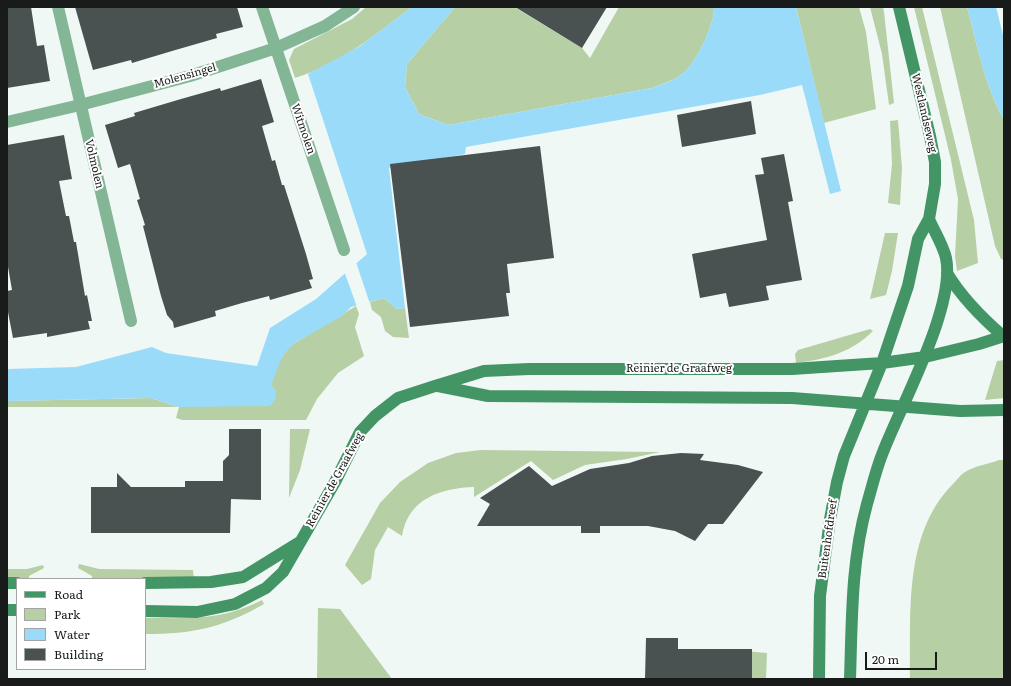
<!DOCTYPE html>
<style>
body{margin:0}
#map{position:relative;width:1011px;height:686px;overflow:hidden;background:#f0f8f6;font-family:Literata,serif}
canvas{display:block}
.frame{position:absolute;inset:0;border:8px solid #181b1a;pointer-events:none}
.legend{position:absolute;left:16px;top:578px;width:130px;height:92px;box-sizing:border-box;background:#fff;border:1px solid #a3a4a3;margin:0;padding:5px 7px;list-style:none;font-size:12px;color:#181b1a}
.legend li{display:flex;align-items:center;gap:8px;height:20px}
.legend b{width:20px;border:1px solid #a3a4a3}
.scale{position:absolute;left:865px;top:652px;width:72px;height:18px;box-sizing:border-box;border:2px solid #181b1a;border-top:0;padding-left:5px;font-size:12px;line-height:14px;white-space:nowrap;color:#181b1a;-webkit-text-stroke:3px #fff;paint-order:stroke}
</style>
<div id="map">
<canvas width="1011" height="686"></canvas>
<div class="frame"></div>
<ul class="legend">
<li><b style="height:5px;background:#449566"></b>Road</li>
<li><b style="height:11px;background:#b7cfa4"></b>Park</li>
<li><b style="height:11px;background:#9adbfa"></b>Water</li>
<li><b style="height:11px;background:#4a5151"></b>Building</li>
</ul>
<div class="scale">20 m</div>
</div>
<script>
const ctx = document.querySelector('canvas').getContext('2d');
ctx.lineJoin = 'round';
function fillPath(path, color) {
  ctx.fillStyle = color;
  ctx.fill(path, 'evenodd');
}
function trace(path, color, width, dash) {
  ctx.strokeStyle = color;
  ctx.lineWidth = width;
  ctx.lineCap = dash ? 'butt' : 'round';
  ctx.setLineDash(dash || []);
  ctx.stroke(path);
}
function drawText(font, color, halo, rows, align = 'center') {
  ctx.font = font + ' Literata,serif';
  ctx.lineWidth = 4;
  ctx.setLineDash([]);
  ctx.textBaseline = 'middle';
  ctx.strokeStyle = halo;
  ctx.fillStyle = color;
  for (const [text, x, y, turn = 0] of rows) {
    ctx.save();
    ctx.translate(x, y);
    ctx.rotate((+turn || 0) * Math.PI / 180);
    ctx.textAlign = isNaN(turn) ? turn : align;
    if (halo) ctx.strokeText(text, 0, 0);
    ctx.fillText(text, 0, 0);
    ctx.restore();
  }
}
fillPath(new Path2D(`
 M366,7H412C376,34 339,65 295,78L289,60L294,49L352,19Z
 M455,7H514L582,48L590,58L619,7H714C715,24 695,66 681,75C673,81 661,84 652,88L448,125L419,114L405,87L407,64Z
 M796,7H859L866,32L876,109L824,123Z
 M870,7H883L884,12L894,103L889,105L882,54Z
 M914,7H922L974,220L978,263L957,271L955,256L958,199L951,160Z
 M940,7H967C977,44 985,86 1004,120V260L1001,259L995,246Z
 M898,120L902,168L900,205L888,203L892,164L890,121Z
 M885,233H898L892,271L886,295L870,299Z
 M384,298L397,309L405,308L409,338L393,337L385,331L381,317L372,310L370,302Z
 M356,306L359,314L355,327L364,356L338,373L317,399L306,420H182L176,418L179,407H7V401L151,398L179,407L271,386C275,370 280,355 293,344Z
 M870,329L873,331C851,353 826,359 796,363L795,354L798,350Z
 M1004,360V398L985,400L997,361Z
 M290,429H310L300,470L289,498Z
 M481,450L660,452L627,459L585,465L553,480L531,461L474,497V487C442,488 408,498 402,536L388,527L375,550L371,579L362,585L345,565L380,503L400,482L428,463L456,453Z
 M999,460H1004V679H910C911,615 903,535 952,485C956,481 960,475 965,472C974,466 989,464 999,460Z
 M79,564L99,569L193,570L194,579H92V576L78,568Z
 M43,565L44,568L29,576V579H7V569H27Z
 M262,600L264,604C222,628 193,634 145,634V618C190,618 220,621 262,600Z
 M318,608L340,609L392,679H317Z
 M733,650L767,653L766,679H733Z`), '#b7cfa4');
fillPath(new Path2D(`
 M412,7H455L407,64L405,87L419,114L448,125L652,88C662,84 673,81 681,75C695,66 715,24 714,7H796L841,191L830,194L802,85L760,95L466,147L465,154L389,168L405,308L397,309L384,298L351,307L342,316L293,344L282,357L271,385L276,390C276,398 276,402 269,406L179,407L151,398L7,401V369L76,367L152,347L166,353L257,366L270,328L316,299L367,254L308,74L360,46Z
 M967,7H996L1004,39V120C985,86 977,44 967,7Z`), '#9adbfa');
fillPath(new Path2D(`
 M356,262L370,304L357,307L344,271Z`), '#f0f8f6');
fillPath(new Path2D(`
 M7,7H31L37,46L44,45L50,81L7,88Z
 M75,7H237L243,27L216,34L217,38L172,51L132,63L131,60L93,70Z
 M515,7H607L582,48Z
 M261,79L274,122L262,126L272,161L275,160L282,185H284L306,254L313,279L309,280L312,288L270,300L269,296L242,303L215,311L216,316L174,328L173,322L167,315L161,296L143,226L145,225L137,200L140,199L130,164L118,168L105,125L135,116L134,113L181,99L220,88L221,91Z
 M751,101L756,134L682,147L677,115Z
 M64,135L72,179L59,181L66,216H69L74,242H76L85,296L87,295L92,321H88L90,329L47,337V333L13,338L7,307V291L12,290L7,261V145Z
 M540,146L554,258L507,264L510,293H506L509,316L410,327L390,164Z
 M784,154L793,201L788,202L802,280L766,286L769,300L729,307L726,293L700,298L692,254L767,240L755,175L764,174L761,158Z
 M229,429H261V500L231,499L230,533H91V487H117V473L131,487H185V481H223V461L229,455Z
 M681,453L704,454L700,460L738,465L763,472L723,524H708L695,541L675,531L648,526H600V533H581V526H477L490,504L480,498L529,466L552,486L590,469L629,463L652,456Z
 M646,638H678V649H752V679H645Z`), '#4a5151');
trace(new Path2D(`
 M58,7L131,321
 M262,7L344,250
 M7,122L80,105L190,76L276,48L325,26L354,7`), '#83b695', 12);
trace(new Path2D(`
 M947,273C962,298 981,317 1003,336
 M438,386L488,396L792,398L960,411L1004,410
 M7,583H17
 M145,583L211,582L243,577L298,543
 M7,610H17
 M145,611L197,612L235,604L266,588L283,572L335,482L360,432L375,416L398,398L435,386L484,371L529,369H792L882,363L925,357L979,344L1004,336
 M819,679L820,596L830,519L837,482L844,456L882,363L908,286L918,239L929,219L935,184V162L930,136L899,7
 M850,679C852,620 851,562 867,504C872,487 876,469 883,452C901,405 956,306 946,258C943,245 934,231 929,219`), '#449566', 12);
drawText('11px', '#181b1a', '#fff', [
 ["Molensingel",185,76,-16],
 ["Westlandseweg",924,113,77],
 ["Witmolen",303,129,71],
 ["Volmolen",94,164,77],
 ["Reinier de Graafweg",679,369],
 ["Reinier de Graafweg",335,480,-61],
 ["Buitenhofdreef",828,539,-82]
]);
</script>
